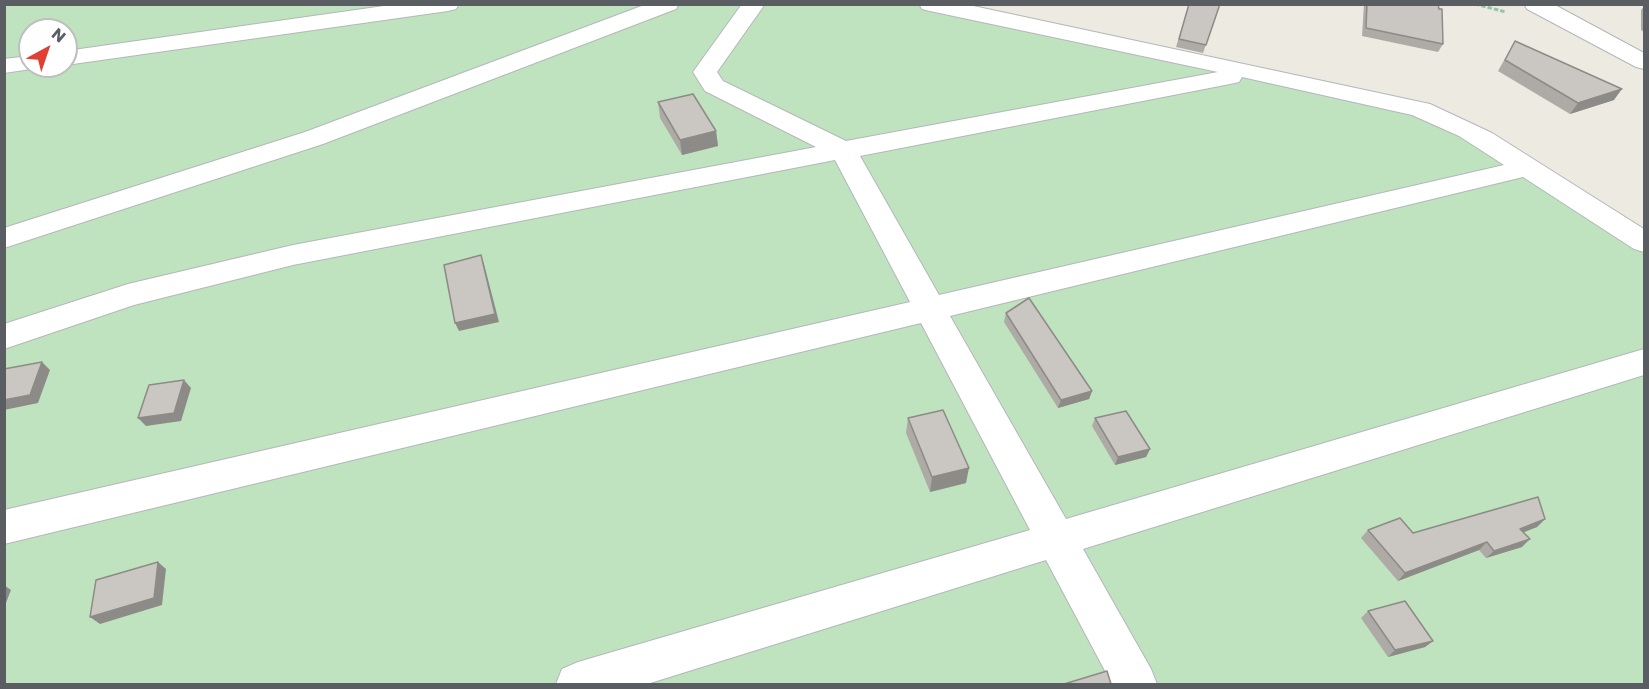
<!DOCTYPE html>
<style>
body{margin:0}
#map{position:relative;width:1649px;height:689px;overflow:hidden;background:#eceae1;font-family:Poppins,sans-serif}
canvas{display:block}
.frame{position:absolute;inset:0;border:6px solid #5a5d62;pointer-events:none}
.north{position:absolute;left:18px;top:18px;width:60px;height:60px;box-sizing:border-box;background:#fff;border:2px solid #bdbec0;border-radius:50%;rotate:40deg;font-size:16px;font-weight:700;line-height:24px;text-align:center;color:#5a5d62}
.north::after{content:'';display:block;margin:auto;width:21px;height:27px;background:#e13f32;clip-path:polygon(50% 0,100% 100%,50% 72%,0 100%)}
</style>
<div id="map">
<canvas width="1649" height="689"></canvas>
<div class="frame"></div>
<div class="north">N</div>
</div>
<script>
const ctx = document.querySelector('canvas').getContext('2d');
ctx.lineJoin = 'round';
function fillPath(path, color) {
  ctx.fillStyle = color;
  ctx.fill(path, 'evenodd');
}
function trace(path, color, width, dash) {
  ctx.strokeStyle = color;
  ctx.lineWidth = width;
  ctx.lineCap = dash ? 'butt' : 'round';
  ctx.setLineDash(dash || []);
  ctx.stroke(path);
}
fillPath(new Path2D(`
 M4,5H961L1431,105L1505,141L1644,228V684H5ZM30,30H66V66H30Z`), '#bfe3be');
const minor = new Path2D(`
 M398,4H459L456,9L448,11L66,65V51Z
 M647,4H679L676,9L323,144L4,248V228L305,132Z
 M742,4H765L717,72L723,81L846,141L1218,72L930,11L922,9L919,4H964L1430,104L1492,133L1644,229V252L1634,249L1523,177L950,316L1066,519L1644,349V375L1083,549L1151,669L1157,684H1112L1046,560L647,684H556L562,669L578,662L1030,530L921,323L4,544V510L910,302L835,160L293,265L134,305L4,349V324L128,284L293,245L816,147L705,91L693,72ZM1242,77L1412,115L1459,136L1504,165L939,295L860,156L1230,84L1239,82Z
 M1524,4H1553L1644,53V69L1636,67L1527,9Z
 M30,56V66H40L38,68L4,73V59Z`);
trace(minor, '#b4b7bb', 2);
trace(new Path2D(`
 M1475,4L1506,12`), '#98c3a4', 3, [4.5, 2]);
fillPath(minor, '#fff');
fillPath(new Path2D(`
 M1189,4H1220L1203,53L1176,47Z
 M1364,4H1438L1443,44L1438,52L1362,36Z
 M1644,6V32L1641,30V10Z
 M1515,41L1614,100L1570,114L1498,71Z
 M658,102L716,131L718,146L682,155L660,118Z
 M1006,313L1092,391L1089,399L1058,408L1004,322Z
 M908,418L966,483L930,492L906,433Z
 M1095,418L1150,449L1146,457L1115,465L1092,426Z
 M1545,519L1537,527L1523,532L1522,547L1486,558L1479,550L1398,581L1361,538L1368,530L1413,533Z
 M1368,611L1433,641L1425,647L1388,657L1361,618Z`), '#aeaaa6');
fillPath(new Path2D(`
 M1622,89L1614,100L1570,114L1578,103Z
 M716,131L718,146L682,155L680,140Z
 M481,255L484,264L499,322L459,331L455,323Z
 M42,362L50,370L38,403L4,410V400Z
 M184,380L191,388L181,421L146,426L138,418Z
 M1092,391L1089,399L1058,408L1061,400Z
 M1150,449L1146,457L1115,465L1118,457Z
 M969,468L966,483L930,492L932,477Z
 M1545,519L1537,527L1512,537L1520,529Z
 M1530,539L1522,547L1486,558L1494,551Z
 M1487,542L1479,550L1398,581L1405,573Z
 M158,562L166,569L162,605L100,624L90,617Z
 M4,585L11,590L4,608Z
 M1433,641L1425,647L1388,657L1395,650Z`), '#8d8b87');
const building = new Path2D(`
 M1189,4H1220L1206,45L1179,39Z
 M1367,4H1438L1439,9H1442L1443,44L1366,28Z
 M1515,41L1622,89L1578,103L1505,60Z
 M693,94L716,131L680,140L658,102Z
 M481,255L495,314L455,323L444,265Z
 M1029,298L1092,391L1061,400L1006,313Z
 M42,362L30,395L4,400V369Z
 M184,380L174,413L138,418L149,385Z
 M943,410L969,468L932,477L908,418Z
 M1126,411L1150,449L1118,457L1095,418Z
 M1538,497L1545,519L1520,529L1530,539L1494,551L1487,542L1405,573L1368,530L1400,518L1413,533Z
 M158,562L154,598L90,617L96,580Z
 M1405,601L1433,641L1395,650L1368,611Z
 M1107,671L1111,684H1064Z`);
fillPath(building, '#cac6c1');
trace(building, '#8d8b87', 1.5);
</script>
